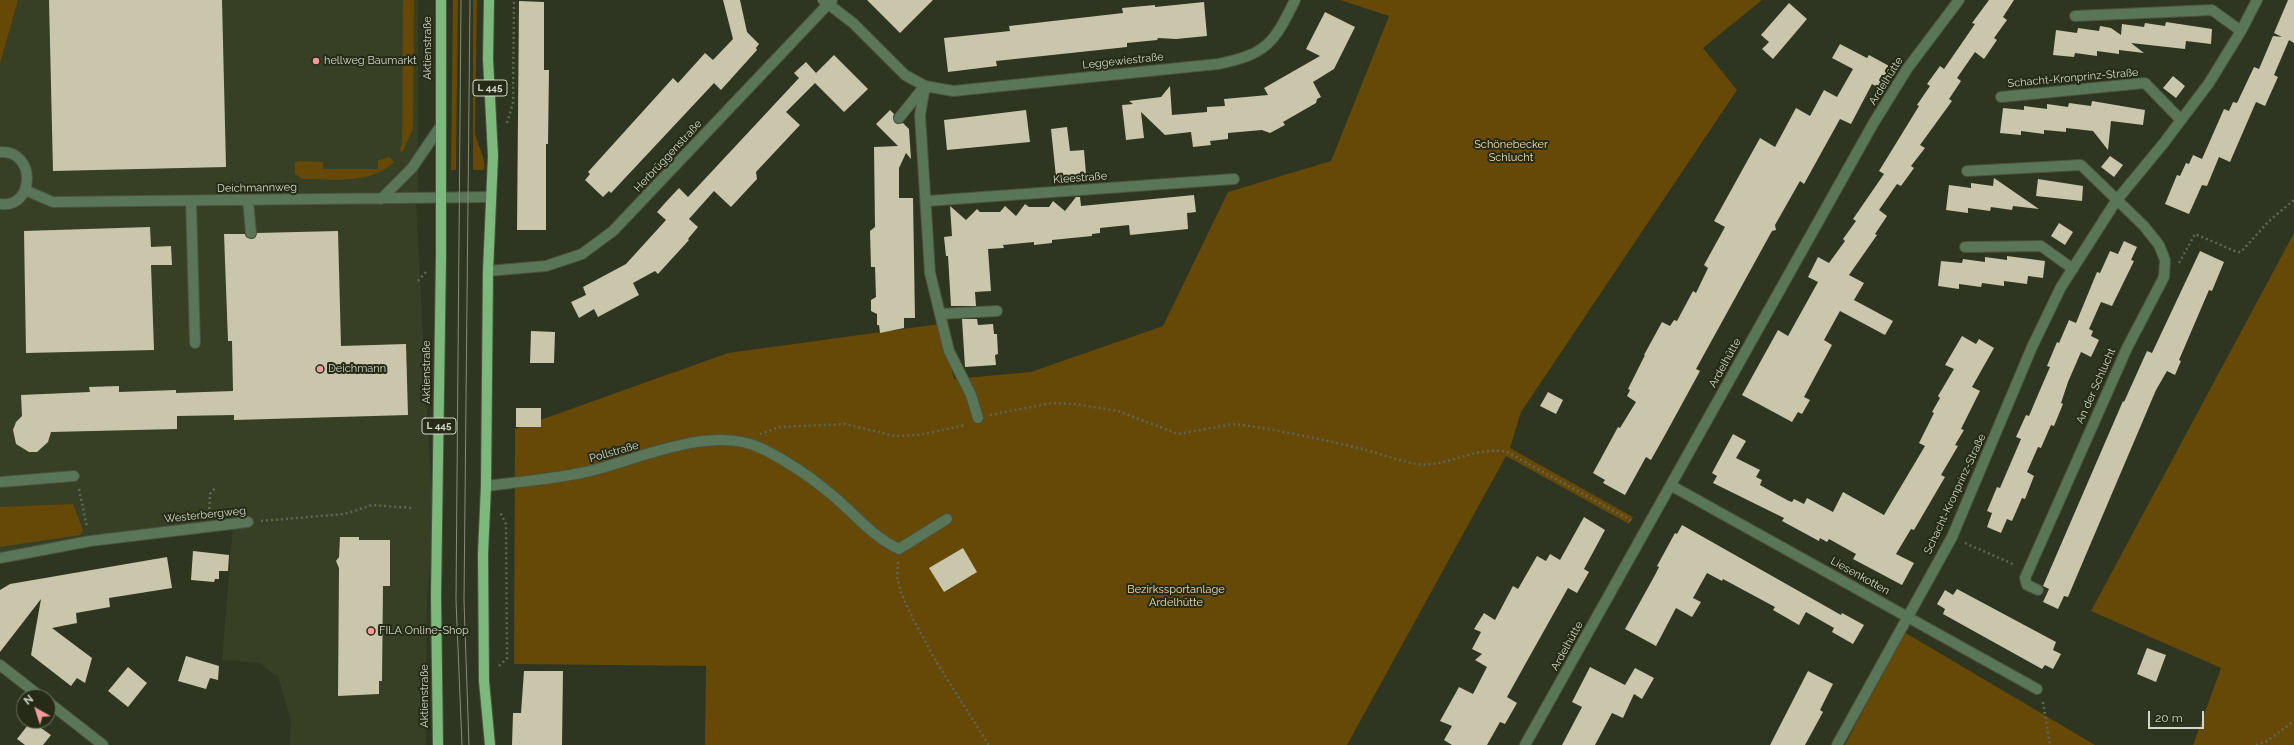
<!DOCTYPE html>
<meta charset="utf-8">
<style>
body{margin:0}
#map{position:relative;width:2294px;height:745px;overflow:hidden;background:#2e3520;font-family:Raleway,sans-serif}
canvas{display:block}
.north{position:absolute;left:16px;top:689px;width:40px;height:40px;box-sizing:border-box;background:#252b16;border:1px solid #6b705e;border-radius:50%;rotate:321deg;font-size:11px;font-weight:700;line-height:16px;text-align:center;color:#d3d8ca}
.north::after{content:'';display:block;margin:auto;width:14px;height:18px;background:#f59b9e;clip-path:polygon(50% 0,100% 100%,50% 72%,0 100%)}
.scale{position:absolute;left:2148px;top:711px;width:56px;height:18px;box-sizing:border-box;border:2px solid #d3d8ca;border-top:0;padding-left:5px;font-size:12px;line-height:14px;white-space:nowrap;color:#d3d8ca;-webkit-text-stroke:3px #252b16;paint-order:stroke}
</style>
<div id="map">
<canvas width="2294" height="745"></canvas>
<div class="north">N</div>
<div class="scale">20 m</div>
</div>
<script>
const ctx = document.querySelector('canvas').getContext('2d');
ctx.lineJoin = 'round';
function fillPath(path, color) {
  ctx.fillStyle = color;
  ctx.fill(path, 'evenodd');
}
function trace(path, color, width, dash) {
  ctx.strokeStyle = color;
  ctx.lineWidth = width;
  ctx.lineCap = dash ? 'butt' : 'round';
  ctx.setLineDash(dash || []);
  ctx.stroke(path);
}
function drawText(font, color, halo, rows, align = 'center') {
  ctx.font = font + ' Raleway,sans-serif';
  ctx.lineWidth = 4;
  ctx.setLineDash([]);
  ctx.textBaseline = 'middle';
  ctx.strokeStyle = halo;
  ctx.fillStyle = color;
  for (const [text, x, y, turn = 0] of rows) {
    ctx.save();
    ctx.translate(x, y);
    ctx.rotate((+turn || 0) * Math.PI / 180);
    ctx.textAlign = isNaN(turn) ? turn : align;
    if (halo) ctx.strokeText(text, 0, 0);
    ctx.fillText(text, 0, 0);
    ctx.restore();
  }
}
fillPath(new Path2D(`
 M18,0H418V193L248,194L185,197L188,204L379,202L416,204L433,522L427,600L426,745H289L291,721L278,677L259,663L222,660L233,526L0,555V64Z`), '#374024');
fillPath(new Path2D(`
 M0,0H18L0,64Z
 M403,0H414L413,129L402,153L400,150L402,143Z
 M453,0H458L456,170H451Z
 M473,0H477L475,132C476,144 487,158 484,170H473Z
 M1340,0H1762L1703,48L1737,90L1521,412L1510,448L1633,517L1629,524L1506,456L1347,745H705L706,666L514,664L515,429L728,353L940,324L954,379L1031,372L1163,326L1228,192L1331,161L1389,16Z
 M390,157L394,162C370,185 333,179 302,179L295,174V163L298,161L323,162V169H378V160Z
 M2294,233V745H2193L2221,668L2091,611Z
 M73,504L83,530L80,535L0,547V507Z
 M1904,632L2095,745H1845Z`), '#664807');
fillPath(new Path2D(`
 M49,0H222L226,167L53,171Z
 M723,0H740L747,32L759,44L756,48L757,50L721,90L714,83L611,193L609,191L603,197L585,180L590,174L588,172L673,78L678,83L705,53L713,60L733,39Z
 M867,0H933L900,33Z
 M1989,0H2014L2003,17L2007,20L1994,38L1997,40L1984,59L1975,52L1957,78L1961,81L1949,99L1952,101L1920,145L1925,148L1911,166L1914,168L1901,186L1897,184L1879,210L1887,216L1875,234L1877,235L1849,275L1864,283L1854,300L1893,321L1885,335L1840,311L1824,340L1832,345L1804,397L1810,400L1802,414L1798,412L1792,422L1742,395L1778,330L1788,336L1818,282L1808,277L1818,257L1829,263L1845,241L1843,239L1856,221L1853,219L1884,174L1879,171L1919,106L1917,105L1930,86L1927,84L1940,66L1944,69L1975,24L1972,23Z
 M2288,0H2294V43L2289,40L2274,75L2278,77L2265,106L2256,102L2230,162L2219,157L2207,186L2202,185L2189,214L2165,204L2177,175L2180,176L2186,163L2189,164L2193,155L2202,159L2224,109L2229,111L2233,102L2237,103L2254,67L2259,69L2273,36L2282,37L2274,33Z
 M519,1L544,2V70H549L548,144H546V230H517Z
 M1204,2L1207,36L1176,39L1158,38L1157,40L1127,43V47L996,61L997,66L948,72L944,38L1010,31L1009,26L1123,13L1122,8L1155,5V7Z
 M1789,3L1807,19L1773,59L1762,49L1769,42L1761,35Z
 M1325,12L1355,27L1334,69L1313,82L1321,97L1317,99L1316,103L1283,122L1285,125L1270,133L1262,130L1228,133V139L1210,141L1211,145L1193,147L1191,132L1165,135L1141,112L1144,138L1126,140L1122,105L1133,104L1129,101L1161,97L1170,86L1172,115L1207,112V107L1225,106L1224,99L1268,95L1264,88L1320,56L1306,49Z
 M2166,22L2212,29L2211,44L2186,41L2185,49L2131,43L2144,53L2119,50V54L2097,51V56L2075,53L2074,57L2053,55L2056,30L2077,33L2078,28L2099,31L2100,26L2111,28L2121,35L2122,24L2144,27L2145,23L2165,26Z
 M1840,44L1867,58L1869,55L1891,67L1879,88L1872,84L1851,124L1840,119L1804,184L1800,181L1775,225L1776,230L1772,231L1696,369L1700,371L1665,435L1651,460L1646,457L1625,495L1603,483L1605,480L1593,473L1618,427L1620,428L1636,402L1627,396L1630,390L1628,389L1645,355H1644L1662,322L1670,326L1674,320L1677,321L1693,291L1696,293L1708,268L1704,265L1725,227L1714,221L1760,138L1775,147L1796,108L1810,116L1824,90L1837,97L1853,69L1832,58Z
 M834,55L868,89L844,112L815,83L786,112L800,125L756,172L757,179L731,207L714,191L689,219L698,227L688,239L689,240L658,274L655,271L633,283L639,295L598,317L594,309L579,318L571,302L586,295L583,287L626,264L666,220L657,212L665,203L679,188L688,197L799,78L794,73L806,62L816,73Z
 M2173,76L2185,86L2176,98L2163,88Z
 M2092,101L2145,110L2143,125L2111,121L2108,150L2093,131L2066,128V132L2044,130V134L2021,131V135L2000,133L2003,108L2024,110V106L2047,109V104L2068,107L2069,103L2091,106Z
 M890,110L894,114L893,117L895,123L898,124L903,123L909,129L911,159L906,153L899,168V198H913L915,318H904V328L880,333L879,325H877V314L871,311V300L876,297L875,267H871L870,231L875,227L874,147L898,146L876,124Z
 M1026,110L1030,142L947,150L944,120Z
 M1067,127L1070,151L1084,150L1086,174L1056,177L1051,129Z
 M2110,156L2123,165L2114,177L2101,167Z
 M1994,178L2039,209L2013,206L2012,210L1991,207L1990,211L1968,208V213L1946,210L1949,185L1971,188V183L1993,186Z
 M2038,179L2083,186L2082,201L2036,196Z
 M1194,195L1196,212L1187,213L1188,229L1130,235L1129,225L1100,228V233L1092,234V236L1052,240V243L1034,245V242L1003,245L1004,248L988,249L991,291L975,292L976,306H951L948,256H946L944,237L952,236L950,206L966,220L977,209L980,212H1000L1005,206L1016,216L1025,204L1029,207H1049L1053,201L1065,211L1076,197H1080L1081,206Z
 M2059,223L2073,232L2065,245L2051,236Z
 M150,227L151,247L171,246L172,265H151L154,350L26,353L24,231Z
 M338,231L341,346L406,344L408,415L234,420V415L177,416V429L51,432L48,442L37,452H29L16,444L13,430L16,422L22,416L21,395L90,392L89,387L119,386V392L176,390V393L233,391L232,341H228L224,234H245L246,237L251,239L255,238L257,233Z
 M2124,241L2137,247L2131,260L2134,261L2112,306L2101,302L2089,329L2093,331L2091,336L2099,340L2091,357L2081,352L2068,382L2061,403L2063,404L2054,426L2051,425L2041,448L2038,447L2027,472L2034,476L2025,499L2022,498L2012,521L2007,519L2001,533L1987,527L1992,513L1987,511L1997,487L2000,488L2021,439L2016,437L2026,415L2029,416L2040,390L2050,367L2047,366L2057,342L2059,343L2069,320L2076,323L2097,272L2100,273L2110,251L2118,254Z
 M2200,251L2224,262L2212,291L2209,290L2179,360L2181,361L2175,375L2167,371L2156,390L2076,578L2068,597L2064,596L2058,609L2043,602L2049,589L2043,586L2123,401L2124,402L2147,351L2152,353Z
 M2007,256L2045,261L2043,278L2028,276L2027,284L2004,281V286L1982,283L1981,287L1959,284V289L1938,286L1941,261L1962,263L1963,259L1985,262V257L2007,260Z
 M962,319H977L978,325L993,324L994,334H997L998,354L995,355L996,365L965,367Z
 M531,331L555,332L554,363H530Z
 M1962,336L1976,344L1979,339L1994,348L1972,387L1980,391L1961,429L1964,430L1955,445L1958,446L1941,475L1945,477L1914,530L1911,529L1896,554L1914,563L1902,585L1853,559L1856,554L1829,539L1827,542L1820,538L1819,541L1782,521L1784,518L1713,483L1717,476L1712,473L1733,434L1746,441L1736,458L1760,470L1756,477L1762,480L1760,485L1776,494L1789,501L1792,502L1794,499L1804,504L1807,498L1833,512L1843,492L1884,515L1925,446L1919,443L1934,413L1932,412L1940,398L1938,396L1954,369L1945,365Z
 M1548,392L1563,400L1556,414L1540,406Z
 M516,408H541V427H516Z
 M1584,517L1605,530L1584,569L1589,572L1577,593L1568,588L1527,661L1507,697L1517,703L1505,724L1500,722L1487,745H1452L1444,740L1452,726L1440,721L1459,687L1473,694L1487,667L1475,660L1482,654L1472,649L1481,632L1474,629L1484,613L1495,620L1513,586L1518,589L1537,556L1546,561L1550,554L1560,560Z
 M1682,525L1841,615L1842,613L1864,625L1853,644L1832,632L1834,628L1806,612L1799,625L1773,610L1775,607L1723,579L1722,581L1707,573L1693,598L1701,602L1692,617L1676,608L1656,646L1625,629L1655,575L1659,567L1657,566L1675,533L1677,534Z
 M340,537H359V540H390V586H383L382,681H379V694L338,696L339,568L336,561L339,557Z
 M963,548L977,572L944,592L929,568Z
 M193,551L229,555L228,571H219V579H215L214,582L191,580Z
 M167,557L172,588L109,598L110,607L76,613L77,623L52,628L92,658L85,683L77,678L71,686L31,655L41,599L0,652V590L10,584Z
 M1957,589L2056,642L2053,650L2061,654L2053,669L2045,665L2042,669L1943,614L1945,609L1937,604L1945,590L1953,595Z
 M2147,648L2166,655L2156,682L2137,674Z
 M186,656L219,666L218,680L210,678L206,689L178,681Z
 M128,667L147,683L128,707L108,691Z
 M1590,667L1625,685L1635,668L1654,678L1642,699L1634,694L1623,718L1612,713L1595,745H1562L1582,707L1572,702Z
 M524,671H563L562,745H512L513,713H521Z
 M1808,671L1833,684L1820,710L1823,712L1805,745H1770Z
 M31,721L51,735L43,745H25L17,739Z`), '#c9c6ab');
const minor = new Path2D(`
 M823,0L853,23L905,75L925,86L953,91L1218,64C1267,54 1274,43 1295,0
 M2075,16L2212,10L2241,31
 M925,86L920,115L930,273L949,351L971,395L978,418
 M2001,97L2145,83L2181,120
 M899,118L924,87
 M0,152C37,150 35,209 0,204
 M1967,171L2081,165L2144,226L2159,245L2165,260L2164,277L2127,348L2025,578L2027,585L2038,590
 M25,190L53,202L491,197
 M381,199L412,168L440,127
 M248,200L251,233
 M191,201L195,343
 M927,201L1234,179
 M1965,247L2041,246L2073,269
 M488,271L546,266L582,254L613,231L832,0
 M940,314L997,311
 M0,482L74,476
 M486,486C519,482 553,479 586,472C639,460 713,422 765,450C786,461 808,475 826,490C851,509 870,536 899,549L947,519
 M1672,486L2037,689
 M0,558L90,541L248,522
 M0,665L41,697
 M48,702L103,745
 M1525,745L1873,124L1907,69L1959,0
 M1837,745L1952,537L2032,347L2061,287L2116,201L2163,144L2209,83L2241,31L2257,0`);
const major = new Path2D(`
 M489,0L488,59L493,156L488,271L486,486L483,554L484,681L490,745
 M438,745L436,596L441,255V0`);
trace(minor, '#4c523f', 12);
trace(major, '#4c523f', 12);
trace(new Path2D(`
 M507,123L513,103L514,0
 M2179,263L2195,234L2237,252H2241L2269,221L2294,200
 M418,281L426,272
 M990,415L1052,403L1076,404L1118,411L1178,434L1233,424L1250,426C1286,432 1322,439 1358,448C1377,452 1397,461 1417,464C1448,468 1475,445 1507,452L1634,522
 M760,434L779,427L845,424L895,436L919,435L966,425
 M79,489L87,527
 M209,514L210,494L215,488
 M261,521L345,514L372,505L412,508
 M1965,543L2015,565
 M898,562L897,576L900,590L912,617L937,663L989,745
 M499,666L507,658L506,524L500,512
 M2043,702L2050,745
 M2256,745L2267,741L2294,721`), '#606754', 2.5, [2, 3]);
trace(minor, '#597659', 10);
trace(major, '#7db87c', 10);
trace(new Path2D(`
 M461,0L456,600L462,745
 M469,745L464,601L470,0`), '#868c7a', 1);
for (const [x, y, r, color] of [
 [316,61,4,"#f59b9e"],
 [320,369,4,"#f59b9e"],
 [371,631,4,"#f59b9e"]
]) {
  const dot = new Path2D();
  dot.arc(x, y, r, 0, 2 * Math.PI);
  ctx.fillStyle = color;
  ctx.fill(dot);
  trace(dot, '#252b16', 1.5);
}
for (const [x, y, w] of [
 [490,88,34],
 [439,426,34]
]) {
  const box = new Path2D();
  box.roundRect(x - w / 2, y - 8, w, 16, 3);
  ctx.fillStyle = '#252b16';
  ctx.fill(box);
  trace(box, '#d3d8ca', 1);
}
drawText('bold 10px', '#d3d8ca', null, [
 ["L 445",490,88],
 ["L 445",439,426]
]);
drawText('11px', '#d3d8ca', '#252b16', [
 ["Aktienstraße",428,48,-90],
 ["Leggewiestraße",1123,61,-6],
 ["Schacht-Kronprinz-Straße",2073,78,-5],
 ["Ardelhütte",1886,81,-58],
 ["Herbrüggenstraße",668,156,-47],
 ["Kleestraße",1080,178,-4],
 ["Deichmannweg",257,188,-1],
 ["Ardelhütte",1725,363,-61],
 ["Aktienstraße",427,372,-90],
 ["An der Schlucht",2096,386,-66],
 ["Pollstraße",614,452,-16],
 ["Schacht-Kronprinz-Straße",1955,494,-65],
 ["Westerbergweg",205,515,-6],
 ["Liesenkotten",1860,576,29],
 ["Ardelhütte",1567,646,-61],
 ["Aktienstraße",425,696,-90]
]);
drawText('11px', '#d3d8ca', '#252b16', [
 ["hellweg Baumarkt",324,61],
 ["Deichmann",328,369],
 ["FILA Online-Shop",379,631]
], 'left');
drawText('11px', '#f5ddb2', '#252b16', [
 ["Schönebecker",1511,145],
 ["Schlucht",1511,158],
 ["Bezirkssportanlage",1176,590],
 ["Ardelhütte",1176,603]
]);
</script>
